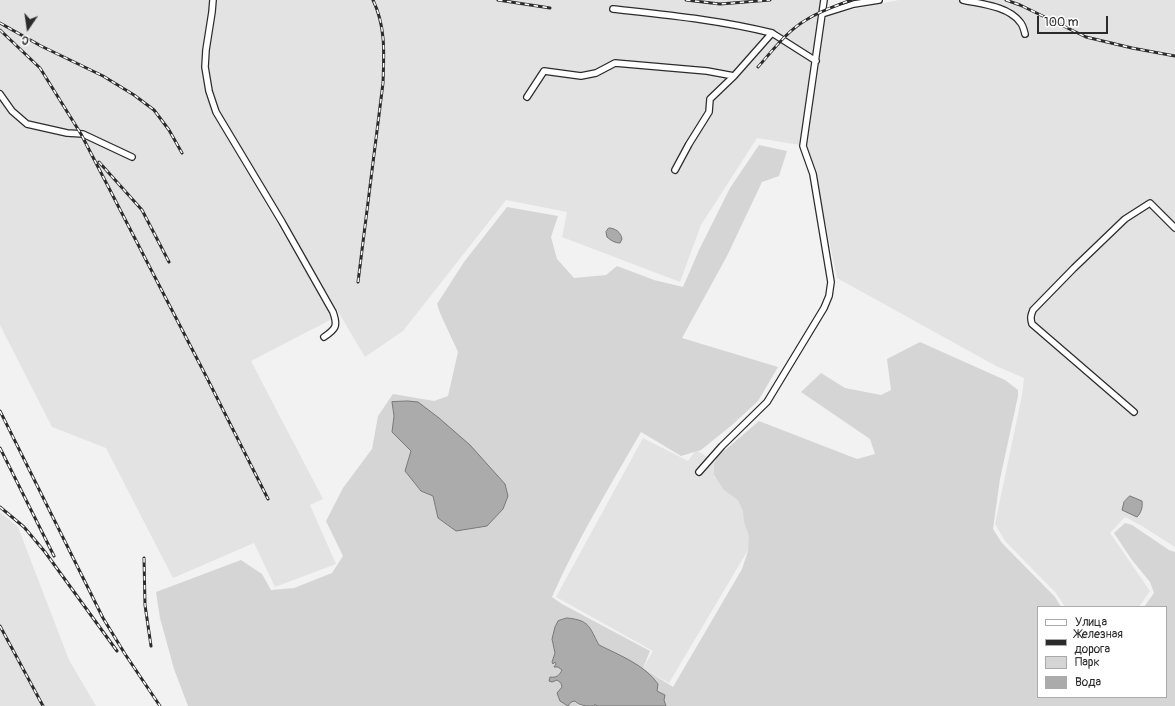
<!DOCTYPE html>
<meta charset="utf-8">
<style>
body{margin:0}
#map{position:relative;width:1175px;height:706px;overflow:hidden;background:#f2f2f2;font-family:Pangolin,sans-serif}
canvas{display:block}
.legend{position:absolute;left:1037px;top:606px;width:130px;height:92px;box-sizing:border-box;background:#fff;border:1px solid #aaa;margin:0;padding:5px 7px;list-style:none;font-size:12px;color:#2b2b2b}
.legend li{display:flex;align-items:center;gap:8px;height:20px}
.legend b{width:20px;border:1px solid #aaa}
.north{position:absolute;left:8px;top:8px;width:40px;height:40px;-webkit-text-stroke:3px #fff;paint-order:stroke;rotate:193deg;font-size:11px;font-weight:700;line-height:16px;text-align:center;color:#2b2b2b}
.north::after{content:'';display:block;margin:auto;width:14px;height:18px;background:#2b2b2b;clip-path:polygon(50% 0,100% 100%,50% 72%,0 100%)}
.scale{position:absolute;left:1037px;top:16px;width:71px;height:18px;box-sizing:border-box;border:2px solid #2b2b2b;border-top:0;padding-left:5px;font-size:12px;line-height:14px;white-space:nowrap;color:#2b2b2b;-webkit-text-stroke:3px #fff;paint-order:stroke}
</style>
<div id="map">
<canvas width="1175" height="706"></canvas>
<ul class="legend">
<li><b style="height:5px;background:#fff"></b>Улица</li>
<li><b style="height:5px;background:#2b2b2b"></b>Железная дорога</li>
<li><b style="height:11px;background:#d5d5d5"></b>Парк</li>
<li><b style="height:11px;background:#ababab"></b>Вода</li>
</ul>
<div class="north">С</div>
<div class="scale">100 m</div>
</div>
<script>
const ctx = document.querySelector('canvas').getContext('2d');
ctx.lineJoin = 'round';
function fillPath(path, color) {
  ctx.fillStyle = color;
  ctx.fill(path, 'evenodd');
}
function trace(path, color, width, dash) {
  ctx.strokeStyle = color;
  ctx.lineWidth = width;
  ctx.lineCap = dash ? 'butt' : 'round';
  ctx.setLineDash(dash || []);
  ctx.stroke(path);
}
fillPath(new Path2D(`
 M0,0H209V11L202,50L201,67L205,91L212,113L330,313L332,319L251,361L323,499L310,505L336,564L275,587L254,543L173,578L106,448L52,427L0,325Z
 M216,0H821L800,145L757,138L701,225L680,282L562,237L567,212L506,200L403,331L365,357L219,111L212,90L209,67L210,49L216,12Z
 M899,0H1175V547L1142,526L1125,517L1110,533L1150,591L1139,607H1065L1056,593L1005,541L995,524L1022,395L1024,378L996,366L837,278L815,173L806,146L825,15Z
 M643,438L688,461L696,450L720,465L714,477L770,513L669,683L643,668L653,651L556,597Z
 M0,512L18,527L69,660L96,706H0Z`), '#e3e3e3');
fillPath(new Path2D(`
 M759,145L787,151L779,176L762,182L727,256L682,338L778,367L758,401L732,425L701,450L681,456L641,432C610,486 577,540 552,597L562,604L650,651L643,668L673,687L742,569L748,551L749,536L744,522L743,511L738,500L724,490L714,475V464L717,457L759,421L857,459L875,454L870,439L801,392L821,373L845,388L881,395L891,390L887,359L920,342L1005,380L1018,390V396L1000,479L993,529L1002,543L1055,597L1061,607H1038V697H1166V607H1144L1154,593L1150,582L1132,560L1114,533L1125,523L1132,525L1169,550L1175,552V706H666L664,700L665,697L657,691L658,684L655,680L625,659L599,645L595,638L552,639L555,653L553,658L556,664L555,667H558L562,670L559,674L555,678L561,683L562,687L560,690L571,702L575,701L577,704L580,706H188L174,669L160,618L156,592L241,560L262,574L271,590L294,588L332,573L343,556L326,521L343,488L372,449L378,416L393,394L434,401L448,396L458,352L440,313L437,304L464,262L507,207L558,216L551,237L557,259L574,278L606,275L617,266L654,280L683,287L699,250L730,188ZM392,402L456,531L438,518L433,496L421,491L405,471L411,451L392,432L394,416Z`), '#d5d5d5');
const water = new Path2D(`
 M609,228C615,228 621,232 622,239L620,243C615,243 610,240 607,237L606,232Z
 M408,401L418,402L439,418L470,445L505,484L508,496L503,509L487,526L456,531L438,518L433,496L421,491L405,471L411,451L392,432L394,416L392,402Z
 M1130,496L1142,501C1143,507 1141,513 1137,517L1122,510L1124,502Z
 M567,618C590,620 589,627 599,645C619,655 645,665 658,684L657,691L665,695L664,700L666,706H597L595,704V706C587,706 579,706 575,701L571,702L568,706L560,701L557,693L562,687L561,683L557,680L552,682L549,681L550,677C556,678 559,676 562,670L558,667H554L556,664L555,662L553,664L552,662L555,653L552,639L555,627L558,621Z`);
fillPath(water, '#ababab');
trace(water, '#787878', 1);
const minor = new Path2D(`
 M213,0L212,12L206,50L205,67L209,91L216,112L282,222L333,312C338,326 336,329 324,337
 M963,0C981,4 1008,6 1020,22C1023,25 1024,30 1025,34
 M613,9C667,15 720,20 772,33
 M822,14L854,4L879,0
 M0,94L12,111L27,124L67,133L83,134L132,157
 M527,97L544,71L581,76L596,73L615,63L707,71L734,76L772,33L816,61
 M675,170L689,144L709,112L710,99L734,76
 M1134,412L1032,324C1030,318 1031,315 1033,310L1074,268L1125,219L1150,203L1175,228
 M699,472L722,446L767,402L824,308L829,296L831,282L813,174L803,146L824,0`);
trace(minor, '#2b2b2b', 8);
trace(minor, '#fff', 5.5);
const rail = new Path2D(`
 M498,0L550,8
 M686,0L720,4L770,0
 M1006,0L1020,5L1086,37L1132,48L1175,56
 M0,23L41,46L103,76L134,95L154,110L169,130L182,153
 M0,30L40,68L81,134L207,378L268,499
 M758,67C773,50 787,31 806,20C820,11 836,6 851,0
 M99,162L142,210L169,262
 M358,282L383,83C384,54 386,27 373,0
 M0,411L103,618L125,654L160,706
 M0,448L54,556
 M0,507L24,527L45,552L117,651
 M144,558L145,605L151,646
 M0,626L43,706`);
trace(rail, '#2b2b2b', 3);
trace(rail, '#fff', 1.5, [4.5]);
</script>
